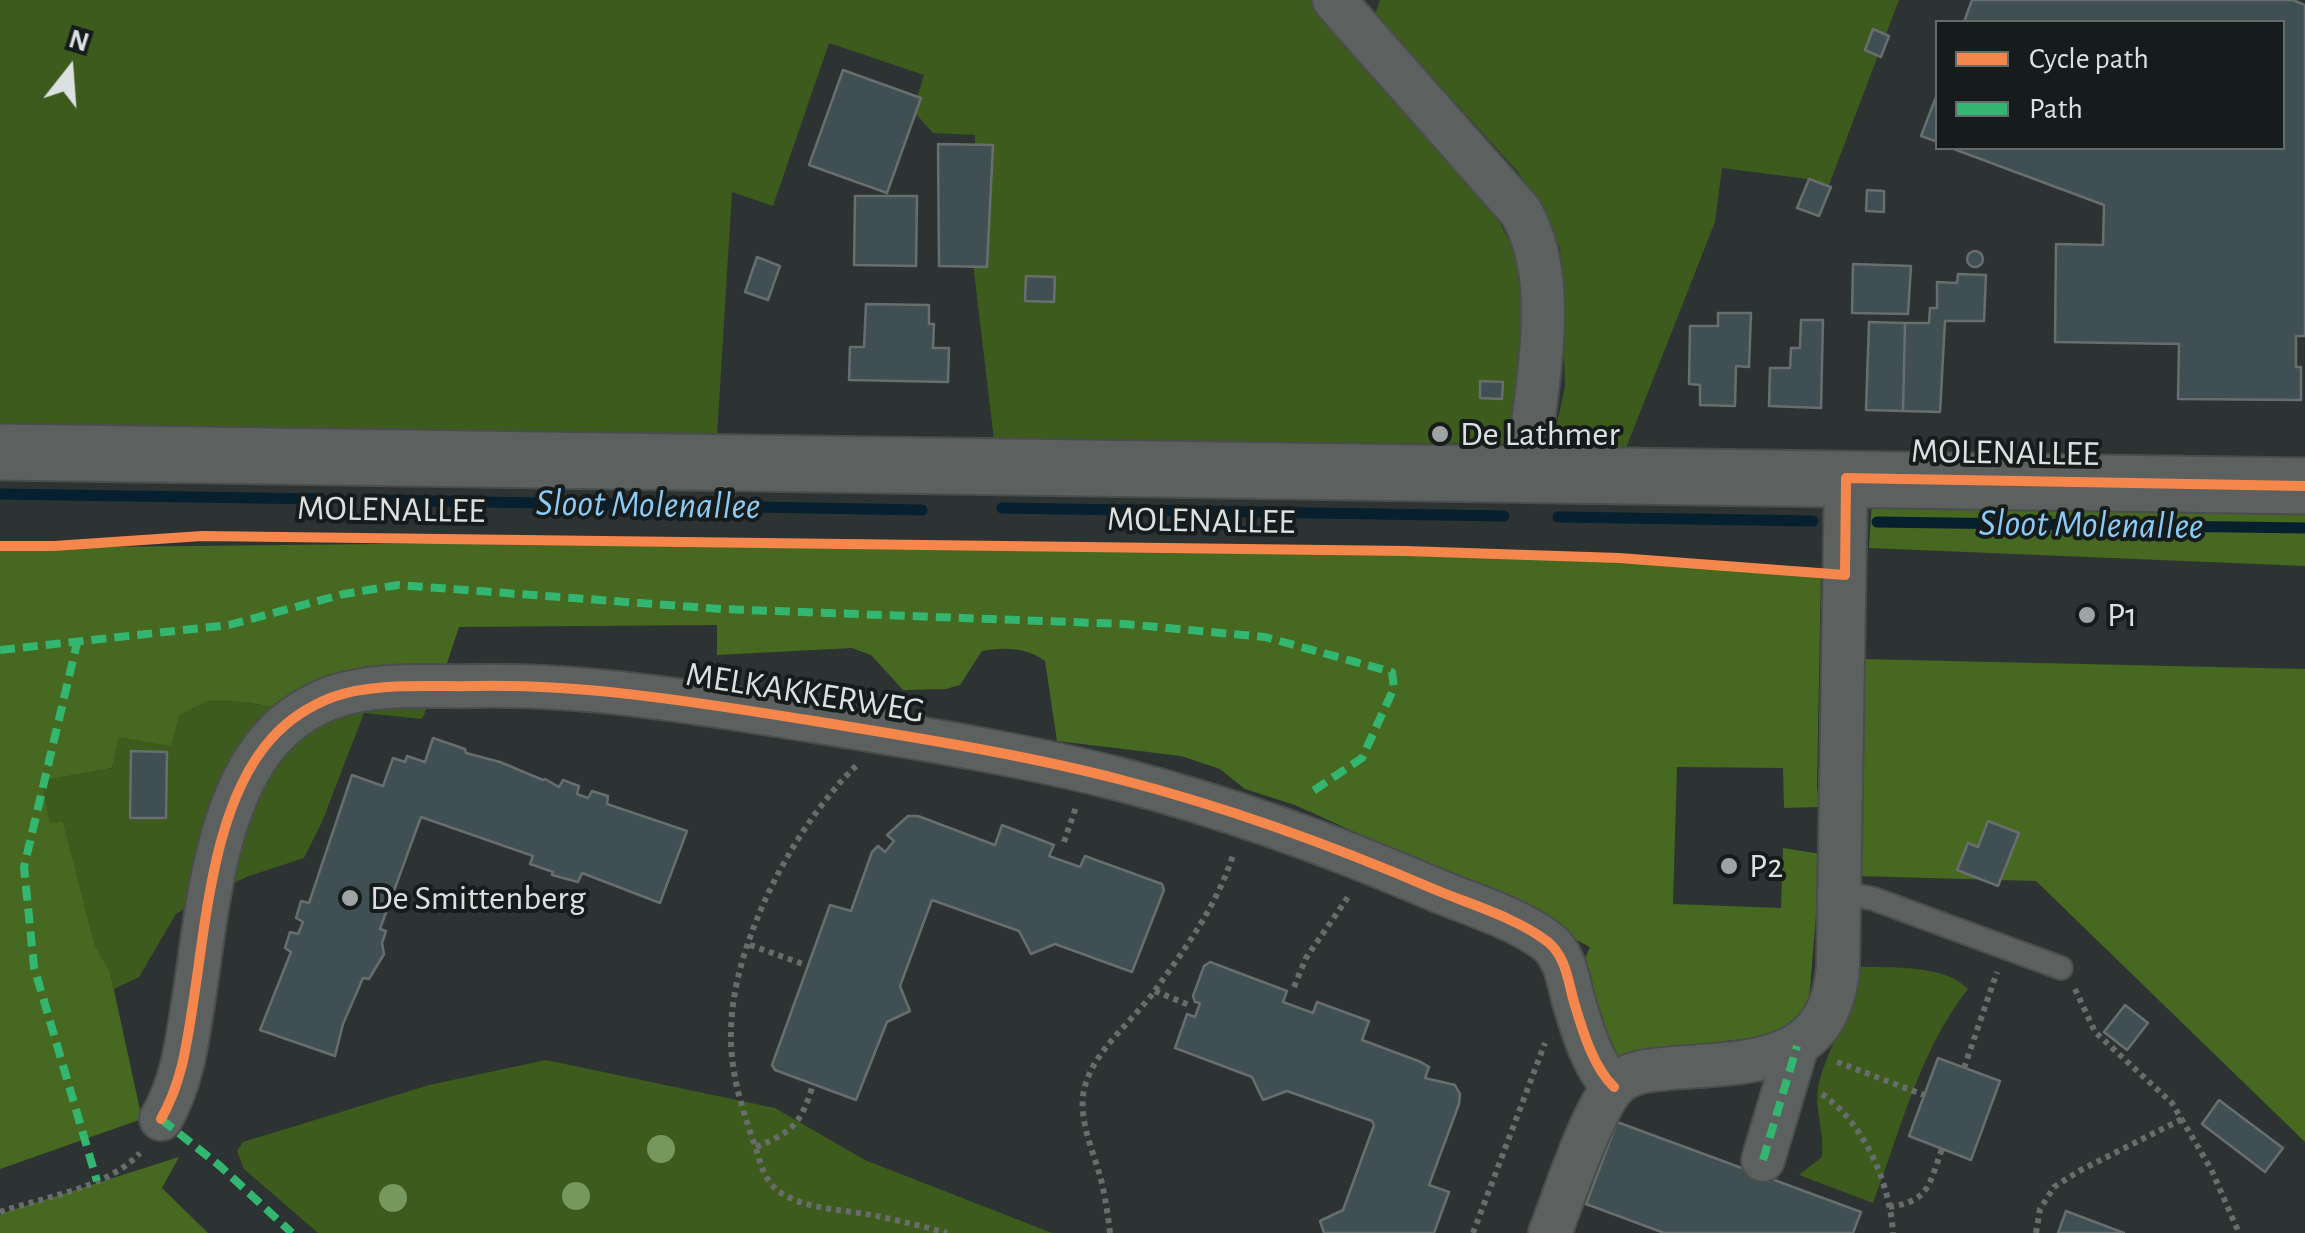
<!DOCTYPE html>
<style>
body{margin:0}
#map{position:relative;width:2305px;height:1233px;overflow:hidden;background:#2c3332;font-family:"Alegreya Sans",sans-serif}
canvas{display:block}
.legend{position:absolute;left:1935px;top:20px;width:350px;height:130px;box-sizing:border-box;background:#161c1b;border:2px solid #646b6a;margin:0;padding:12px 18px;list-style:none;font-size:30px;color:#dae1e0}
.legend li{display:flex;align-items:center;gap:20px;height:50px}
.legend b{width:50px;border:2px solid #646b6a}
.north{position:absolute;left:20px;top:20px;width:100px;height:100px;-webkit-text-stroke:8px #161c1b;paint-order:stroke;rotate:17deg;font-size:28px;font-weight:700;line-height:40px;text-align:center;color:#dae1e0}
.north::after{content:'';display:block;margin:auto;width:35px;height:45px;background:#dae1e0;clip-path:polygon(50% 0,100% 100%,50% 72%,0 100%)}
</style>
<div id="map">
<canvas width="2305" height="1233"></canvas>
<ul class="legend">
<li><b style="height:12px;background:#f5874c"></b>Cycle path</li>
<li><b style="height:12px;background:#33b770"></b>Path</li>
</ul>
<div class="north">N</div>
</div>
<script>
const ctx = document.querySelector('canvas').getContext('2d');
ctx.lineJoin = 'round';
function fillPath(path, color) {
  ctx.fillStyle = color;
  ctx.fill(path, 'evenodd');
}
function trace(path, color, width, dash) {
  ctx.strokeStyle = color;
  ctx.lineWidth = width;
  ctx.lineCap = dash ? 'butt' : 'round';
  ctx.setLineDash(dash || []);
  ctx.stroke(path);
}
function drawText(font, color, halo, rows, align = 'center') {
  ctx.font = font + ' "Alegreya Sans",sans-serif';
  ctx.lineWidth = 8;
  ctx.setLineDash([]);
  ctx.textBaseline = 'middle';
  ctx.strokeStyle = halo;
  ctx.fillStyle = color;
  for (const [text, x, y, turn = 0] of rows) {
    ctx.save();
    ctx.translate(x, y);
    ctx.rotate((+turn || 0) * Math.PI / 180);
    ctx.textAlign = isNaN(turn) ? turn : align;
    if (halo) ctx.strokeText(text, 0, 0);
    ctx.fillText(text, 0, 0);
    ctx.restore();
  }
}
fillPath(new Path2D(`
 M0,0H1319L1490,205L1523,266V315L1512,444L994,440L972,255L975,135L933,133L913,111L924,75L829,43L773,206L732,192L717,436L0,425Z
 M1380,0H1899L1827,190L1815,188V180L1722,168L1715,222L1626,448L1557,446L1555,432L1565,387L1560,248L1536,199L1517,171L1375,14Z
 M447,663L422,719L364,713L322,822L304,858L249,876L205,896L176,914L139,977L114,989L110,972L95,946L63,821L50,824L42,781L112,768L119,737L207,701L246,702L277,708L330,687Z
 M1849,966C1885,969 1942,962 1968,989C1920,1049 1900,1132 1873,1203L1799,1175L1822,1157C1825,1130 1812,1105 1820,1079C1831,1040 1856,1010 1849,966Z
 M546,1060L775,1108L865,1160L1052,1233H318L244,1169L237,1151L243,1142L429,1085Z`), '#3c5b1c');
fillPath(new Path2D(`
 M1872,501L2305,513V566L1869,548Z
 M847,539L1688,561L1821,570L1817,787L1820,807L1784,808L1783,768L1677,767L1673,904L1781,908L1783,848L1821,854L1809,1001L1805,1019L1784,1034L1666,1048L1606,1061L1569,995L1590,947L1542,922L1495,889L1403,854L1295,805L1245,789L1220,769L1181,756L1057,741L1045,661C1026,647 1005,647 982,651L960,685L946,689L903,690L871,655L852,648L717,655V625L459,627L447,663L330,687L277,708L246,702L207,701L179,715L171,746L119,737L112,768L42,781L50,823L63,821L95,946L110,972L142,1119L0,1169V548Z
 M1862,659L2305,669V1142L2036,881L1856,876Z
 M179,1157L162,1188L208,1233H0V1215L6,1212Z`), '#466821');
trace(new Path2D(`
 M0,494L321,499
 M373,500L922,510
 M1002,508L1504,516
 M1558,517L1813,521
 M1877,522L2305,528`), '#06202f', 11);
const building = new Path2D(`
 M1972,0H2293L2305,5V336H2296V367H2301V400L2178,399L2179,344L2055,342L2056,244L2103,245L2104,205L1951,148H2282V22H1964Z
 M1873,29L1889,36L1881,57L1865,50Z
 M843,70L921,98L887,193L809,165Z
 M1938,92V142L1921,136Z
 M938,144L993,145L987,267L939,266Z
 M1809,179L1831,187L1819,216L1797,208Z
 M1867,190L1884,191V212L1866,211Z
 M855,196H917L916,266L854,265Z
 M1967 259a8 8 0 1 1 16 0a8 8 0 1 1-16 0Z
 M757,257L780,266L768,300L745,292Z
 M1853,264L1911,266L1908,314L1852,313Z
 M1958,274L1986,275L1984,321H1945L1940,412L1903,411L1905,323H1929L1930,308H1937V282L1957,283Z
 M1026,276L1055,277L1054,302L1025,301Z
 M866,304L929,305V324H934L933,348H949L948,382L849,380L850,347H864Z
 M1718,313H1751L1749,367L1736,366L1735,406L1700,405V385L1689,384L1690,326H1718Z
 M1801,320H1823L1821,408L1769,406L1770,368H1790L1791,348H1800Z
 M1869,322L1905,323L1903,411L1866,410Z
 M1480,381L1503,382L1502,399L1480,398Z
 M433,738L465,749L466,753L500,762L543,780L545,779L559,787L563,780L579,786L577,794L588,798L592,791L608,796L607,804L687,831L660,903L582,873L578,882L552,875L553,872L530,864L533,856L421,817L380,929L386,931L382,943L384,954L369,979L363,978L343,1024L335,1056L260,1030L291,952L285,948L290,932L298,934L303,922L296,918L301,901L309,903L352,775L383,786L393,758L405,762L407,756L425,762Z
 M131,751L167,752L166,818H130Z
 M908,816H918L995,845L1002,825L1054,845L1049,856L1080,867L1085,856L1162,884L1164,890L1132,972L1055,944L1031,954L1019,931L932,900L900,986L910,1011L887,1022L856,1100L775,1070L772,1065L830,905L851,911L872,852L878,846L885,852L894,841L887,835Z
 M1988,821L2019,833L1998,886L1957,870L1968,843L1978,847Z
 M1210,962L1287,991L1283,1002L1313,1013L1317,1002L1369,1021L1362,1040L1421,1062L1429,1067L1425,1078L1455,1085L1460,1094L1459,1104L1429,1185L1449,1192L1434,1233H1324L1320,1221L1343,1210L1374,1125L1372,1121L1287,1091L1263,1100L1252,1077L1175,1048L1187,1014L1195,1017L1200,1003L1195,1002L1193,996L1204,966Z
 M2125,1005L2148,1023L2127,1050L2104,1032Z
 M1938,1058L2000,1081L1971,1160L1909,1136Z
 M2219,1100L2283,1148L2265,1172L2202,1124Z
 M1617,1122L1861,1212L1853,1233H1664L1586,1204Z
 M2066,1211L2124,1233H2058Z`);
fillPath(building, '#405052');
trace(building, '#686e6e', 2.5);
const lane = new Path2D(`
 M1840,892L1874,899L2061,968`);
const street = new Path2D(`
 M1334,0L1521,212C1563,287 1533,391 1528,473
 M161,1119C181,1084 186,1049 192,1010C206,926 212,805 271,739C287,721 309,706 333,697C377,682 429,687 475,686C590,684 701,703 814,721C917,738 1022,754 1122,780C1230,808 1334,846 1436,890C1472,905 1517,918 1548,942C1566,957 1568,981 1574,1002C1582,1029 1593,1067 1614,1087
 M1763,1160L1797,1046
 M1550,1233C1563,1200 1595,1099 1620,1081C1636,1070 1654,1070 1672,1068C1750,1062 1831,1066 1838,966L1846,478`);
const secondary = new Path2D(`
 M0,452L2305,486`);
trace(lane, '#494e4d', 26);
trace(street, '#494e4d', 46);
trace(secondary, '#494e4d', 59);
trace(new Path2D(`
 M856,766C794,826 732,944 731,1031C730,1071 741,1106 754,1143C760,1160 762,1177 777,1190C804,1210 841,1209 872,1215C897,1220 922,1226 947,1233
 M1064,842L1076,807
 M750,945L803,964
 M1294,987L1306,958L1348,897
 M2075,989L2095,1032L2172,1103L2211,1169L2239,1233
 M1155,991L1189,1005
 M1837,1062L1924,1095
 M1964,1068L1997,972
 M1822,1094C1864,1123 1890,1183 1893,1233
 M756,1147C792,1132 800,1125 812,1088
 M1889,1207C1930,1201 1929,1184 1942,1149
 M0,1212C46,1196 106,1189 140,1153
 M1110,1233C1108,1215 1105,1197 1101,1179C1094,1154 1080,1124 1083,1096C1088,1054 1133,1022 1156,989C1186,948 1218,903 1233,855
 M1473,1233L1545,1043
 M2036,1233L2040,1209L2054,1187L2079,1171L2182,1119`), '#686c6b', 6, [5, 5]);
trace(lane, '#5c605f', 22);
trace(street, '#5c605f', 42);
trace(secondary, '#5c605f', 55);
trace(new Path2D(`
 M78,639L24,867L34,967L97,1181
 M0,650L229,625L344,594L398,585L721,609L1125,624L1265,637L1392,672L1394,688L1362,758L1313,791
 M161,1119L220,1166L292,1233
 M1763,1160L1797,1046`), '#33b770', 8, [15, 8]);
trace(new Path2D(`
 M0,546H54L202,536L1406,551L1619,558L1845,575L1846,478L2305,486
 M161,1119C181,1084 186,1049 192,1010C206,926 212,805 271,739C287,721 309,706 333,697C377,682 429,687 475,686C590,684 701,703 814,721C917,738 1022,754 1122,780C1230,808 1334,846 1436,890C1472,905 1517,918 1548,942C1566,957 1568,981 1574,1002C1582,1029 1593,1067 1614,1087`), '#f5874c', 10);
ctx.fillStyle = '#76985d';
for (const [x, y] of [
 [661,1149],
 [576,1196],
 [393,1198]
]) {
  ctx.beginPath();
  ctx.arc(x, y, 14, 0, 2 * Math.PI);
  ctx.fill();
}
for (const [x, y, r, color] of [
 [1440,434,10,"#9da4a3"],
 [2087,615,10,"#9da4a3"],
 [1729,866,10,"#9da4a3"],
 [350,898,10,"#9da4a3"]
]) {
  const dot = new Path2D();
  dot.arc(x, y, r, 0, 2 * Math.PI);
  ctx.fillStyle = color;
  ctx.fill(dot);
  trace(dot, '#161c1b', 4);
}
drawText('35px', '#dae1e0', '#161c1b', [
 ["De Lathmer",1460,434],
 ["P1",2107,615],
 ["P2",1749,866],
 ["De Smittenberg",370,898]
], 'left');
drawText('35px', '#dae1e0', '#161c1b', [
 ["MOLENALLEE",2005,453,1],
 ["MOLENALLEE",391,510,1],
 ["MOLENALLEE",1201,521,1],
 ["MELKAKKERWEG",805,693,9]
]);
drawText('italic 38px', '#8bcbf6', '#161c1b', [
 ["Sloot Molenallee",648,505,1],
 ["Sloot Molenallee",2091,525,1]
]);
</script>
